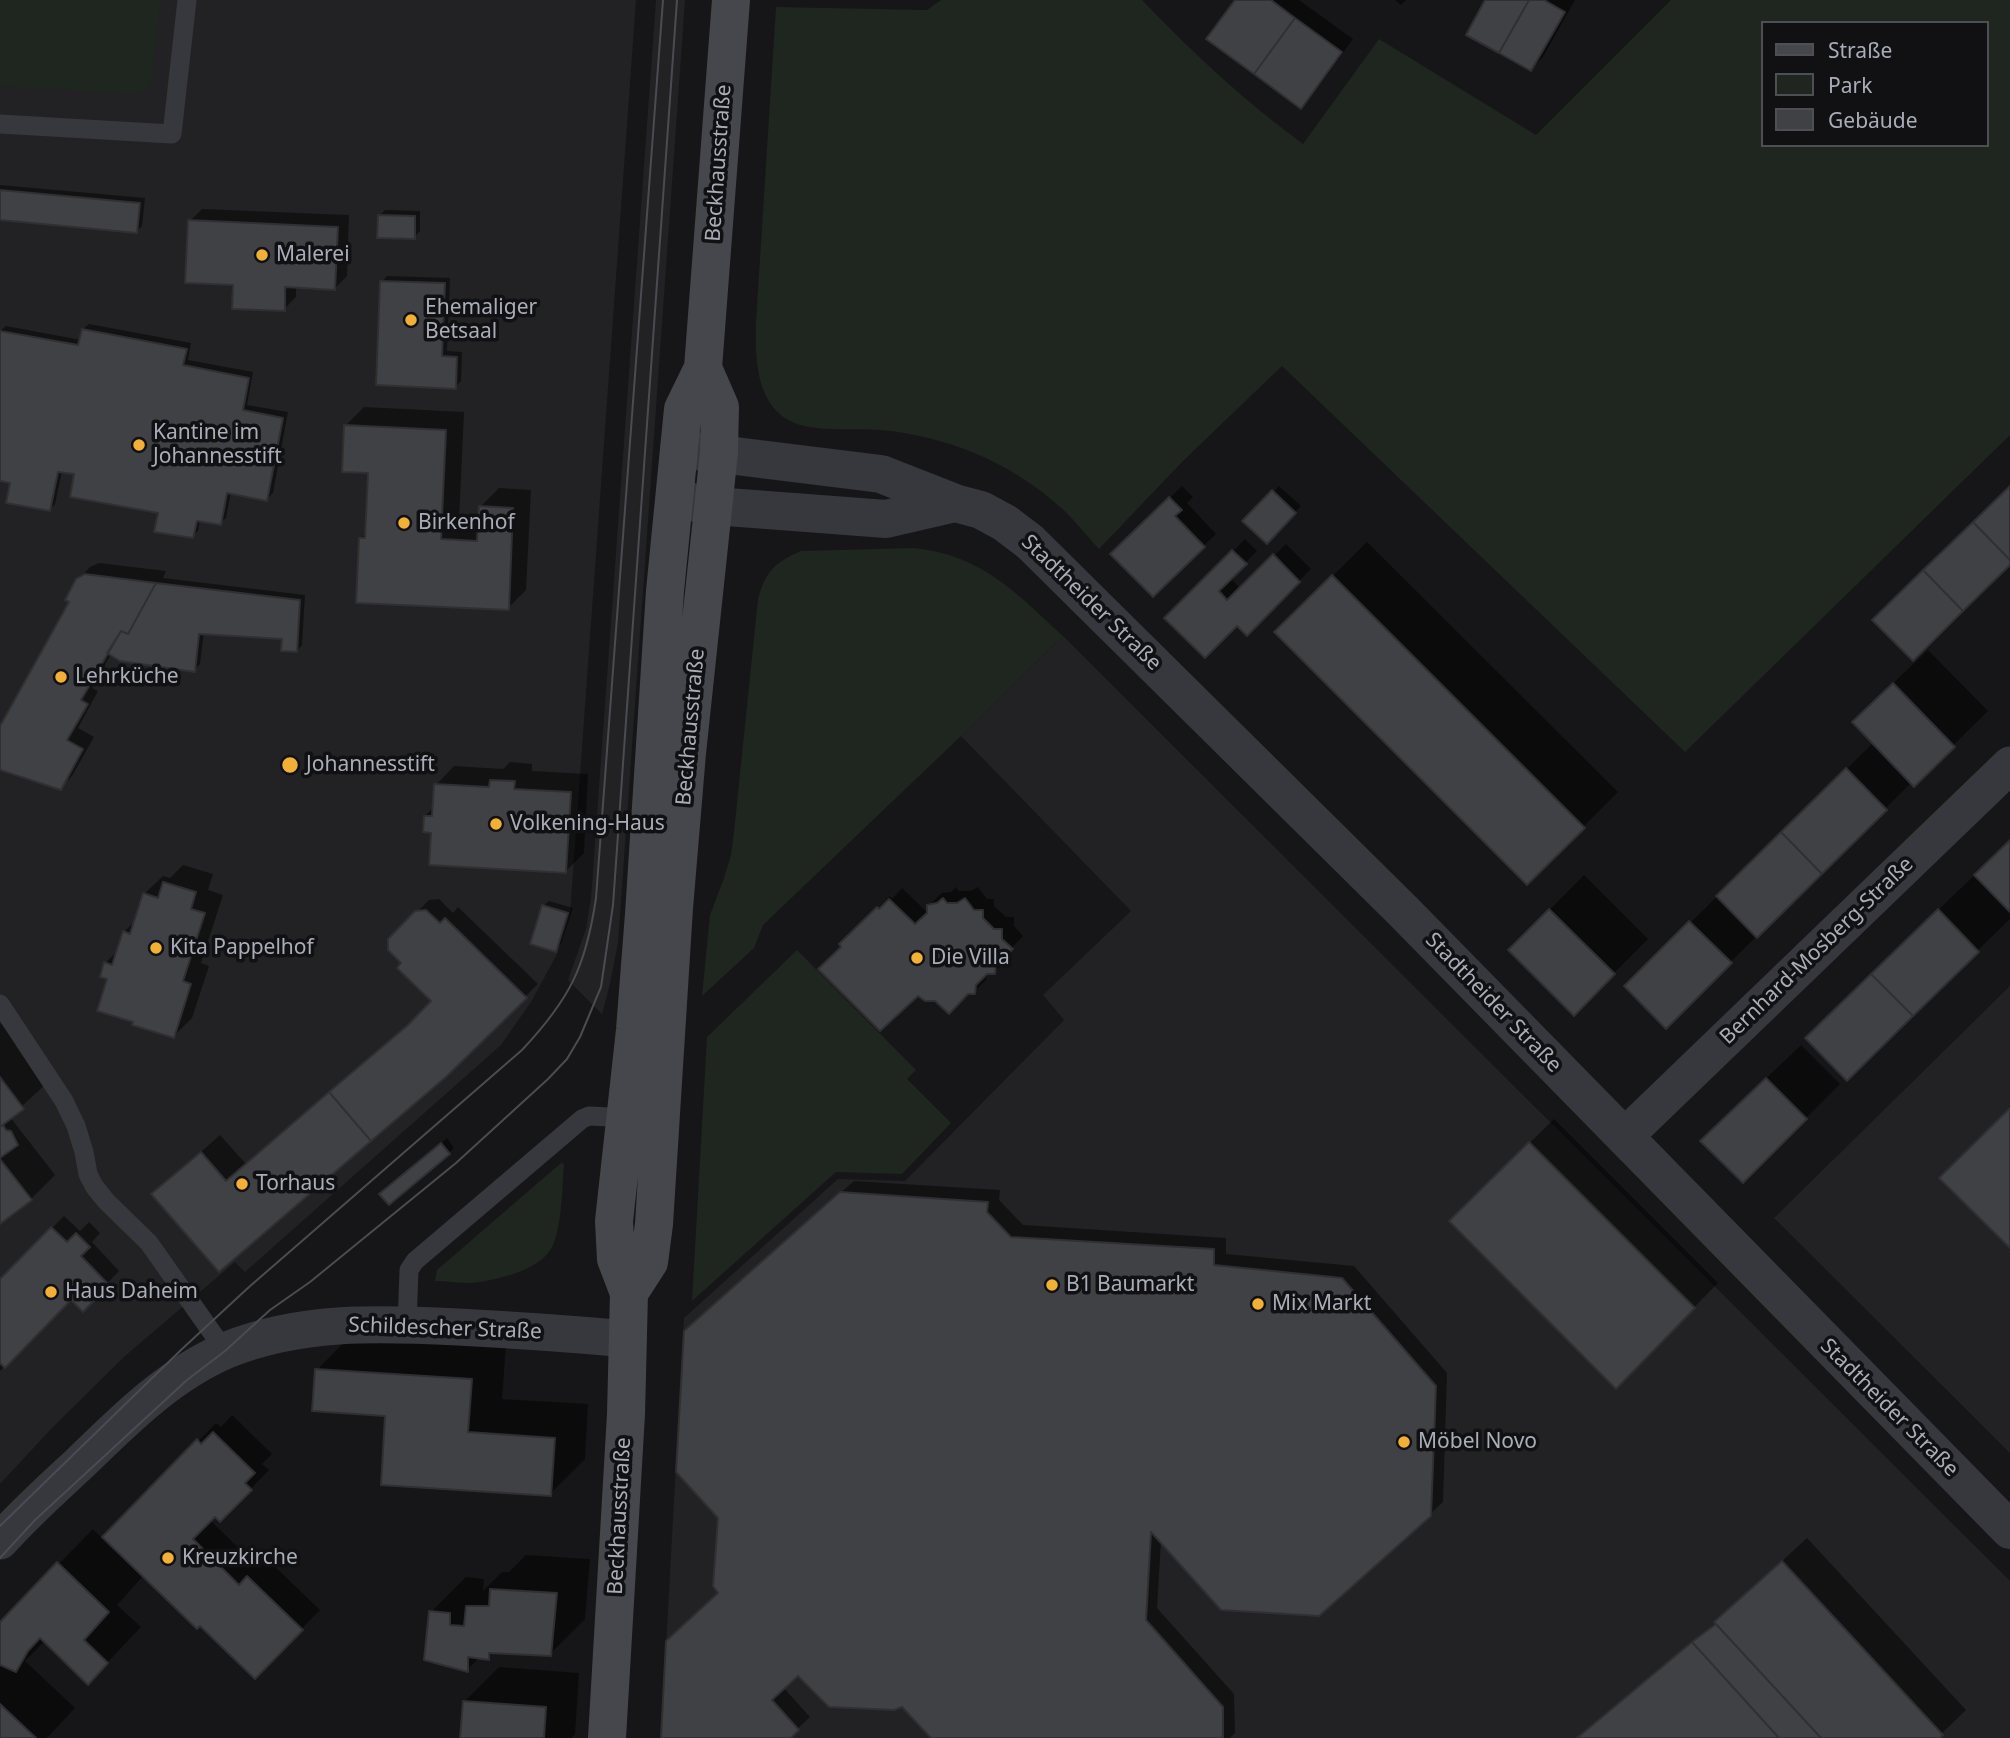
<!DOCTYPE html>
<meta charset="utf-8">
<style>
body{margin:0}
#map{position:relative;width:2010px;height:1738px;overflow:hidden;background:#161618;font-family:"Noto Sans",sans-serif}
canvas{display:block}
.legend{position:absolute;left:1761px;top:21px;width:228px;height:126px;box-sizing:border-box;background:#111113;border:2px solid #4d4f55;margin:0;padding:9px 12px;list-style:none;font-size:21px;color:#a8adb8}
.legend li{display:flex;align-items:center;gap:14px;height:35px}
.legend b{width:35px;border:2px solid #4d4f55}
</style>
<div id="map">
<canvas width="2010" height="1738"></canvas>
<ul class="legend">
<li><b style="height:9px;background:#45474d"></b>Straße</li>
<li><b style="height:19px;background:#1e261f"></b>Park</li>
<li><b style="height:19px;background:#404145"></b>Gebäude</li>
</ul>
</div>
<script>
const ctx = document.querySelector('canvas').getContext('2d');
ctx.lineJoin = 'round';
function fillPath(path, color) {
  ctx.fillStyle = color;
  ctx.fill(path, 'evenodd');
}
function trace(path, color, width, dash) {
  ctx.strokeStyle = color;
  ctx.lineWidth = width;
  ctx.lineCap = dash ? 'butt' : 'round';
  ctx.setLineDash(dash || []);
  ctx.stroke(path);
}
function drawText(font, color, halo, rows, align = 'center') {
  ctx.font = font + ' "Noto Sans",sans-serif';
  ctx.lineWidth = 7;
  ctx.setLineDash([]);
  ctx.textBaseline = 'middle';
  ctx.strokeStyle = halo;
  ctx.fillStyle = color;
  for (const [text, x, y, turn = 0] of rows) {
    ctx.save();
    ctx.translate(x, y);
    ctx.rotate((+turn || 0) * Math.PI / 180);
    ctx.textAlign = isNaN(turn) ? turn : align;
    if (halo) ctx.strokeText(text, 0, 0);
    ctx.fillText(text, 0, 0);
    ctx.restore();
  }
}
fillPath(new Path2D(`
 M0,0H636L570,914L557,954L531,1002L501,1045L245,1272L235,1262L125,1356L51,1429L0,1484Z
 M656,0H685L618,943L610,984L602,1014L568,980L586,929L591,898Z
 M1063,636L2010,1581V1738H661L684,1318L838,1179L905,1181L1064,1020L1043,995L1131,911L961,736Z
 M2010,986V1453L1774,1218Z`), '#222225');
fillPath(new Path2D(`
 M0,0H160L152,78L145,89L136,94L0,86Z
 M941,0H1142C1193,53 1243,100 1303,144L1379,39L1536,135L1671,0H2010V435L1685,752L1282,366L1183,461L1099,549C1086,535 1074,519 1059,506C1010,462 946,436 881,430C852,427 806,435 782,416C755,395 755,352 756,322L776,7L927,10ZM1763,23H1987V145H1763Z
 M914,548C982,555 1016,593 1063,636L961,736L763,925L754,948L702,996L710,915L724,878L731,855L734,832L758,599C766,571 774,563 801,551Z
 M797,950L916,1070L907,1079L951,1123L902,1174L836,1172L692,1301L707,1037Z
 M561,1163L564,1164C562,1187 562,1230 551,1249C538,1271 492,1282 468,1283C457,1283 446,1281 435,1281L437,1270Z`), '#1e261f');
fillPath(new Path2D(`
 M1238,0H1299L1353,39L1313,94L1301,106Z
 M1395,0H1406L1401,5Z
 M1487,0H1575L1543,57L1531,69Z
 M0,185L145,198L142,226L137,231L0,218Z
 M202,209L349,215L347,276L335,288L296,286V297L284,309L235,283L190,221Z
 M385,210L420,211V231L414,237L380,215Z
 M387,276L450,278L447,351L462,352L461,381L455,387L382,282Z
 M89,324L191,343L188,360L253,372L247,405L288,412L273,493L267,499L231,492L226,518L220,523L200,520L198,531L192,536L160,512L76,473L62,471L55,504L50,509L12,481L0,479V331L6,326L81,340L83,329Z
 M364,407L464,412L459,521L480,522V507L499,488L531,490L526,590L508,608L361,538L367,532L370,471L346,425Z
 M1182,486L1193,497L1187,503L1216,534L1153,594L1113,554Z
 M1279,486L1301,506L1267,542L1245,521Z
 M1245,539L1257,551L1230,578L1241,589L1286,544L1311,569L1247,633L1237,623L1167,618Z
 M1367,542L1618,792L1527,883L1276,632Z
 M99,563L166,571L163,578L305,595L302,645L297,651L284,638L204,632L200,664L194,670L111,654L92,688L98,691L78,728L94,737L72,776L60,788L0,768V730L71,601L78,580L90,567Z
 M1928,650L1988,711L1914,784L1912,782L1666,1026L1626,986L1874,742L1888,688Z
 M510,762L532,764V771L588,774L584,853L566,871L433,831L425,816L434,807L436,785L454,766L503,769Z
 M2010,841V919L1847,1078L1841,1003Z
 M183,865L213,874L208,890L223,895L201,963L209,966L192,1018L174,1036L109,978L105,963L119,950L124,932L136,920L144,894L163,876L170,878Z
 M1584,875L1648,939L1574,1013L1510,950Z
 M956,887L959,891H971L978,887L987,899H994V906L1006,917H1014V926L1023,936L1008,952L1007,960L994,972L987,973L986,980L974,992L935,999L843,947L841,944L890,896L892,899L902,888L929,914V905L942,893L951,892Z
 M439,899L453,913L458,907L538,984L446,1075L219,1270L154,1194L220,1135L246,1164L420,1015L433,1001L389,940L429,900Z
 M549,901L573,908L561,944L556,950L543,906Z
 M0,1022L47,1083L10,1117L55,1175L31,1199L0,1222Z
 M1801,1045L1840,1084L1743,1181L1736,1107Z
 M1554,1119L1718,1283L1616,1386L1451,1221Z
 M447,1138L454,1148L449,1153L387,1188Z
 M854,1181L1000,1190L999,1200L1023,1225L1226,1238V1254L1354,1266L1447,1373L1443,1502L1430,1514L1161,1541L1157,1608L1234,1694L1235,1733L1230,1738H933L902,1704L798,1674L783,1687L810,1717L788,1738H662L720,1593V1517L698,1319Z
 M64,1216L80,1231L89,1222L100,1233L92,1242L119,1271L83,1309L71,1298L0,1371V1281Z
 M351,1335L506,1345L502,1399L588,1404L585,1459L550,1494L387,1414L317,1370Z
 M232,1415L272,1454L262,1464L269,1470L220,1520L215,1515L210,1520L258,1567L267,1559L320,1610L255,1676L200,1624L144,1575L117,1605L141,1627L88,1683L45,1641L25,1661L75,1708L47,1738H0V1624L93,1529L103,1539L216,1423L221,1427Z
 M1807,1538L1966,1710L1937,1738H1578L1700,1637Z
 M526,1555L590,1559L585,1619L550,1654L494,1652L488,1658L480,1657L467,1670L431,1612L466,1577L484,1579L483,1591L502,1572H509Z
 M499,1667L579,1673L575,1734L572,1738H462L464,1702Z`), '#0007');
const building = new Path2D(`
 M1235,0H1271L1295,18L1254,74L1206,39Z
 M1485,0H1529L1499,53L1466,35Z
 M1529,0H1544L1565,12L1531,71L1499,53Z
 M1295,18L1342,52L1301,109L1254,74Z
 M0,190L140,203L137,233L0,220Z
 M378,215L415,216V239L377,238Z
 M188,220L338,227L335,290L285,287V311L232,309L233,285L185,283Z
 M380,281L445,283L442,356L457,357L456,389L376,385Z
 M82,329L187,349L183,365L249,378L243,410L283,418L267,501L227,493L221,525L197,521L193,538L154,532L158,513L70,497L74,474L58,472L50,511L6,503L10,483L0,481V331L78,345Z
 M344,425L446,430L441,539L477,541L479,506L513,508L509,610L356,603L359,538H365L368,473L342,472Z
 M2010,486V560L1973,522Z
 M1272,490L1296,513L1267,544L1242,521Z
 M1169,497L1182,510L1175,516L1205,547L1153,597L1110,554Z
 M1973,522L2010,560V565L1963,611L1923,570Z
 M1232,550L1247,564L1219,591L1227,600L1273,554L1300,582L1247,636L1237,626L1205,658L1164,618Z
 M1923,570L1963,611L1913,661L1872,620Z
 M85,574L156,583L128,634L121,631L81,700L88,704L67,740L83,749L61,790L0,770V726L69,602L65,600L76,579Z
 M1332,575L1585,828L1527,885L1274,632Z
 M156,583L300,600L297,652L281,651L282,639L199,634L195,672L120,661L107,653L121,631L128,634Z
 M1893,683L1955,747L1914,787L1852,722Z
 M1846,768L1887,810L1822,874L1781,832Z
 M490,780L515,781L514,789L571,792L566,873L429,865L431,833L423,832L424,816H432L434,784L489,787Z
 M1781,832L1822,874L1757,938L1716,896Z
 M2010,840V912L1974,875Z
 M163,882L196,892L191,909L205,913L183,981L191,984L174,1038L132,1025L133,1022L97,1011L107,979L100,977L104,962L112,965L123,931L130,934L143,893L158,898Z
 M943,898L947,903H957L965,898L974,910H983V918L994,929H1002V939L1013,949L996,966L995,974H987L976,985L975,994H968L949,1014L935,1001H925L918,996L880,1031L818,969L841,947L839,944L877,907L879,909L889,899L915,924L927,913V905L937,903Z
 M542,905L568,913L556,952L530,944Z
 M1549,909L1615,974L1574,1016L1508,950Z
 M1938,909L1979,952L1913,1016L1871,974Z
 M426,910L440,923L445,918L527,998L447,1076L371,1141L329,1092L408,1025L431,1001L397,968L401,963L388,950V939L415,911Z
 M1689,921L1732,963L1666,1029L1624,986Z
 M1871,974L1913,1016L1847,1081L1805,1038Z
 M0,1077L24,1109L0,1127Z
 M1766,1078L1807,1119L1743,1183L1700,1141Z
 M329,1092L371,1141L219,1272L151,1194L201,1152L226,1181Z
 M2010,1108V1248L1939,1178Z
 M3,1125L6,1130L11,1131L18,1145L0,1158V1127Z
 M1529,1142L1695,1308L1616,1389L1449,1221Z
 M441,1143L450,1154L389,1205L379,1194Z
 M0,1159L32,1200L0,1224Z
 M840,1192L988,1202L987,1212L1011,1237L1214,1249V1265L1342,1278L1436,1386L1431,1516L1319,1616L1221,1610L1151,1532L1146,1620L1223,1707V1738H931L902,1707L894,1710L829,1707L798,1676L772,1700L799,1730L791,1738H661L666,1641L718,1593L713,1586L718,1518L676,1472L684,1331Z
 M51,1227L67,1242L76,1233L90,1247L81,1256L109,1285L83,1312L71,1300L5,1368L0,1363V1279Z
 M315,1369L472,1379L468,1432L555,1438L551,1496L381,1485L385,1416L312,1411Z
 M213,1432L255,1473L245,1483L252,1490L220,1522L215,1517L193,1539L239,1585L247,1576L303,1630L255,1679L200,1626L197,1629L102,1537L197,1439L201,1444Z
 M1782,1561L1943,1735L1940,1738H1821L1714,1622Z
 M57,1562L109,1612L84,1640L108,1663L88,1685L40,1638L28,1651L16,1672L0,1665V1622Z
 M490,1589L557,1593L551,1656L489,1653V1660L468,1657V1672L424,1660L429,1611L450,1613V1625L464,1626L466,1606H489Z
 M1716,1624L1821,1738H1779L1692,1642Z
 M1692,1642L1779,1738H1577Z
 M463,1701L546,1707L544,1738H460Z
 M0,1704L36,1738H0Z`);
fillPath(building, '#404145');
trace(building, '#303034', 2);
trace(new Path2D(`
 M0,124L172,134L187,0
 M0,1004L64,1101L76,1126L84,1152L88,1174L94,1186L106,1201L149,1243L225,1351
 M407,1325L409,1270L415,1261L582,1119L589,1116L632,1118`), '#37383d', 19);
trace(new Path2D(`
 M1624,1137L2010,765
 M0,1541C25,1513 53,1488 80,1463C124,1420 170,1374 227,1350C301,1320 381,1323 458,1327C515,1330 572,1334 628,1339`), '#37383d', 37);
trace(new Path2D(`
 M679,449L881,474L955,503L981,510L1005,523L1030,542L1404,912L2010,1530
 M680,500L714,506L886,519L955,503`), '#37383d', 38);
trace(new Path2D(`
 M629,1293L649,1262L654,1224L674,908L687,753L719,452L720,407L703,368
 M607,1738L626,1414L629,1293L616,1259L614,1221L635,1030L644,914L665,591L683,409L703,368L731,0`), '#45474d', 38);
trace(new Path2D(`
 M0,1526L182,1349L249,1287L522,1050C570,999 586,966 596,898L663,0
 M0,1558L35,1520L187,1380L225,1351L270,1310L310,1282L456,1163L548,1079L567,1059L580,1037L601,987L613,905L677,0`), '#4a4c52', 2);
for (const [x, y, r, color] of [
 [262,255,7,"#f2b134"],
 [411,320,7,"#f2b134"],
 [139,445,7,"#f2b134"],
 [404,523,7,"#f2b134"],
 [61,677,7,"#f2b134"],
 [290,765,9,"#f2b134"],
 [496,824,7,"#f2b134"],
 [156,948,7,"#f2b134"],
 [917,958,7,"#f2b134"],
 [242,1184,7,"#f2b134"],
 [1052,1285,7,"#f2b134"],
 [51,1292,7,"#f2b134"],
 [1258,1304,7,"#f2b134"],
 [1404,1442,7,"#f2b134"],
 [168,1558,7,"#f2b134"]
]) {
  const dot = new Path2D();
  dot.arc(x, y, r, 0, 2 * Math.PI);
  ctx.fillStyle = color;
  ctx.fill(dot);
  trace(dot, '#111113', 2.5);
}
drawText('21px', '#a8adb8', '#111113', [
 ["Beckhausstraße",719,163,-86],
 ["Stadtheider Straße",1091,603,44],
 ["Beckhausstraße",691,727,-85],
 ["Bernhard-Mosberg-Straße",1817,951,-44],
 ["Stadtheider Straße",1493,1003,46],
 ["Schildescher Straße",445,1329,2],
 ["Stadtheider Straße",1889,1408,45],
 ["Beckhausstraße",620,1516,-87]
]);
drawText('21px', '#a8adb8', '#111113', [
 ["Malerei",276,255],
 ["Ehemaliger",425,308],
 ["Betsaal",425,332],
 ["Kantine im",153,433],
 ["Johannesstift",153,457],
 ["Birkenhof",418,523],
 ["Lehrküche",75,677],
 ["Johannesstift",306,765],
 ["Volkening-Haus",510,824],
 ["Kita Pappelhof",170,948],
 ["Die Villa",931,958],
 ["Torhaus",256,1184],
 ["B1 Baumarkt",1066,1285],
 ["Haus Daheim",65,1292],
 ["Mix Markt",1272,1304],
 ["Möbel Novo",1418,1442],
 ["Kreuzkirche",182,1558]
], 'left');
</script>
